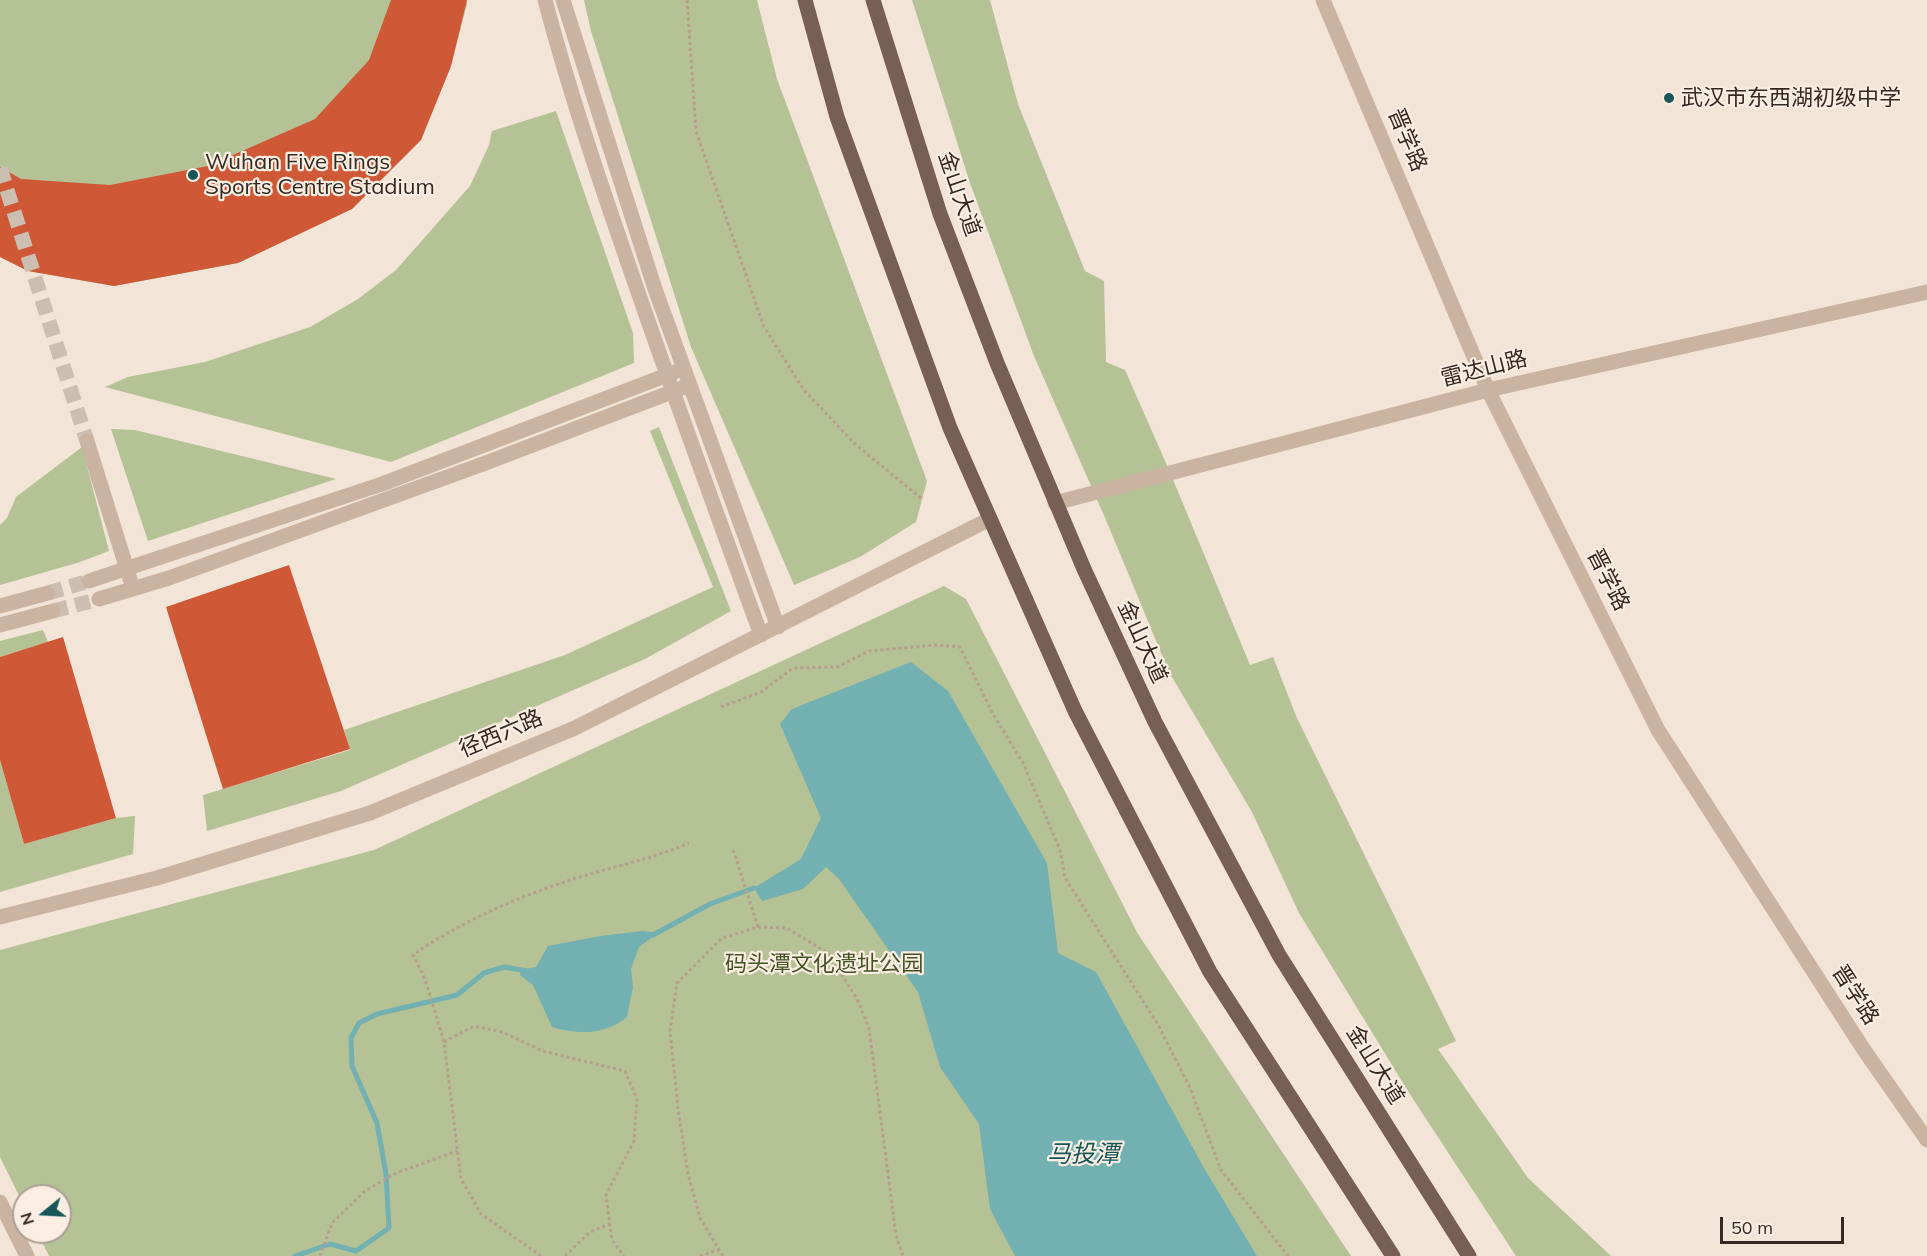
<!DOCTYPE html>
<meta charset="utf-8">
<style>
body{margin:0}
#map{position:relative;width:1927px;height:1256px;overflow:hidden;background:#f2e4d6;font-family:Mulish,sans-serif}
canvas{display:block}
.north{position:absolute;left:12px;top:1184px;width:60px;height:60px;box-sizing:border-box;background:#faeee2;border:2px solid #ab9f96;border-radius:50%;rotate:252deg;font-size:16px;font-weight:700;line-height:24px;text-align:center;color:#352924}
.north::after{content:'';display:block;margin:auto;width:21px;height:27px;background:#175658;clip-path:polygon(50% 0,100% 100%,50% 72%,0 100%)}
.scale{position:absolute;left:1720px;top:1217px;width:124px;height:27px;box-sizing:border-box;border:3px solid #352924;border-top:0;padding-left:8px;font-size:18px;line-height:21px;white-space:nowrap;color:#352924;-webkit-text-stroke:4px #faeee2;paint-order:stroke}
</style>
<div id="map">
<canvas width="1927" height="1256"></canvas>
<div class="north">N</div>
<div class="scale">50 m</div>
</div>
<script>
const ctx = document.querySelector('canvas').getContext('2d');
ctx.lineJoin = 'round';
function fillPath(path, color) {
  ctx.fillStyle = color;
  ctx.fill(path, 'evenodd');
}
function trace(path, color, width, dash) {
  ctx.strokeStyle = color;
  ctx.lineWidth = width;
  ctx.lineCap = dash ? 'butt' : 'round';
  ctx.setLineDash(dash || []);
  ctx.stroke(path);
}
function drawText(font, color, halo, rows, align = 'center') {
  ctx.font = font + ' Mulish,"Noto Sans SC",sans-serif';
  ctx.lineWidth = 4.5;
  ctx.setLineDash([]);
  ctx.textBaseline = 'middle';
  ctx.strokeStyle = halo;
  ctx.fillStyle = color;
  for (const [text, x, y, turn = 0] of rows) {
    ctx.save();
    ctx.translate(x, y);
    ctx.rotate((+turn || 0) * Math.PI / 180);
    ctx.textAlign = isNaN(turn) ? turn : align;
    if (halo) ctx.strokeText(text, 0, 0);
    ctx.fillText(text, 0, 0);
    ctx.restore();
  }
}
fillPath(new Path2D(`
 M0,0H466L467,4L451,66L421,140L352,209L238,263L114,286L28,271L0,257Z
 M584,0H757L777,79L927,481L916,522L860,557L794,585L691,347L591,31Z
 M912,0H990L1018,104L1085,271L1104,281L1106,362L1125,370L1169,470L1250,665L1273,657L1297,718L1456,1041L1438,1049L1528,1178L1611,1256H1516L1411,1096L1299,913L1252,812L1169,672L1106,520L1034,356L970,183Z
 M556,111L633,333L634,363L391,462L105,387L128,377L205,362L310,327L358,299L396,270L470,186L489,145L492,131Z
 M659,427L731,611L645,659L341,791L207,831L203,795L350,750L344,730L565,655L713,587L650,431Z
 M111,429L135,430L336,479L148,541Z
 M82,447L109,551L80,562L0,585V525L7,518L16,497Z
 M944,586L966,599L1138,934L1351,1256H49L37,1232H60V1196H24V1206L0,1157V950L374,850Z
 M43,630L48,642L0,657V641Z
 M0,760L24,844L116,818L135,816L133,854L0,892Z`), '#b4c295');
fillPath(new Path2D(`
 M911,662L948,691L1047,863L1058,953L1096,972L1204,1168L1257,1256H1015L990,1209L979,1124L940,1067L918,992L839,879L826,867L803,889L762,901L754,888L801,859L821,818L780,724L792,709Z
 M643,931L658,933L639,947L631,969L633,987L627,1017C605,1035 579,1035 552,1027L533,985L520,975L521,970L536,967L548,946L600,936Z`), '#73b0b1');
trace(new Path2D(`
 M653,935L710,904L754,888
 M295,1256L330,1244L356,1251L389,1228L386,1174L377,1123L352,1066L351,1038L359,1023L377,1014L457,995L484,973L504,967L527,971`), '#73b0b1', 5);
fillPath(new Path2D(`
 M391,0H467L451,66L421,140L352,209L238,263L114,286L28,271L0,257V167L21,179L110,185L208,166L315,119L369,60Z
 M289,565L350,749L223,789L166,607Z
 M63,637L116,818L24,844L0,760V657Z`), '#cf5837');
trace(new Path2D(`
 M0,168L87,441
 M48,593L89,581
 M53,611L99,599`), '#ccbfb2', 15, [15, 8]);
trace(new Path2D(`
 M687,0L696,131L764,327L804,390L854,443L922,499
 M721,707L761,692L793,668L837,667L869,651L935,645L960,647L993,714L1023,763L1060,850L1065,878L1157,1023L1190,1088L1221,1170L1288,1256
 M758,927L787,928L829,954L857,999L869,1028L896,1235L903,1256
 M444,1042L474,1026L502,1032L543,1051L625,1071L637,1099L634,1141L606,1195L612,1240L624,1256
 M320,1256L332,1223L365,1191L396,1173L457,1151
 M541,1256L481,1214L461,1179L444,1042L425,979L413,955C465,918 536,889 597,872C629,863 659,856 689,843
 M565,1256L590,1232L609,1224
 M700,1256L718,1250
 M723,1256L700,1218L688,1174L678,1108L670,1031L677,983L722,938L758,927L733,849`), '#b79d8b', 3, [3, 3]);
trace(new Path2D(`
 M545,0C571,98 604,194 637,289C677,405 719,520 761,635
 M563,0L655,289L778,627
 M1323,0L1488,390L1658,730L1864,1050L1927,1140
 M87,441L130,579
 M1055,503L1488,390L1927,292
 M89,581L382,484L675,372
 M99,599L169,578L483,464L682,388
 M0,606L48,593
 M0,625L53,611
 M0,917L157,878L370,813L575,728L990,519
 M0,1202L27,1256`), '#cbb3a1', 15);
trace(new Path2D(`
 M805,0L837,117L950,428L1075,711L1210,972L1393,1256
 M873,0L940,214L997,363L1084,569L1155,722L1279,955L1469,1256`), '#785f54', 15);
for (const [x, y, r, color] of [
 [1669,98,6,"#175658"],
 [193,175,6,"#175658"]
]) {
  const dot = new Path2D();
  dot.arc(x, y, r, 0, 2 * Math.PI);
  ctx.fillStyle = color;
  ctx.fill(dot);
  trace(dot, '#faeee2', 2);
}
drawText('22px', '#352924', '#faeee2', [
 ["武汉市东西湖初级中学",1681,98],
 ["Wuhan Five Rings",205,162],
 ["Sports Centre Stadium",205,187]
], 'left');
drawText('22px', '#352924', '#faeee2', [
 ["晋学路",1407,140,67],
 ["金山大道",959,194,71],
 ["雷达山路",1484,369,-14],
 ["晋学路",1608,580,63],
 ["金山大道",1142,642,65],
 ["径西六路",501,734,-23],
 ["晋学路",1855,995,57],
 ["金山大道",1375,1065,58]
]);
drawText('22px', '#455427', '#faeee2', [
 ["码头潭文化遗址公园",824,964]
]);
drawText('italic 24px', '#175658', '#faeee2', [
 ["马投潭",1083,1155]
]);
</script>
